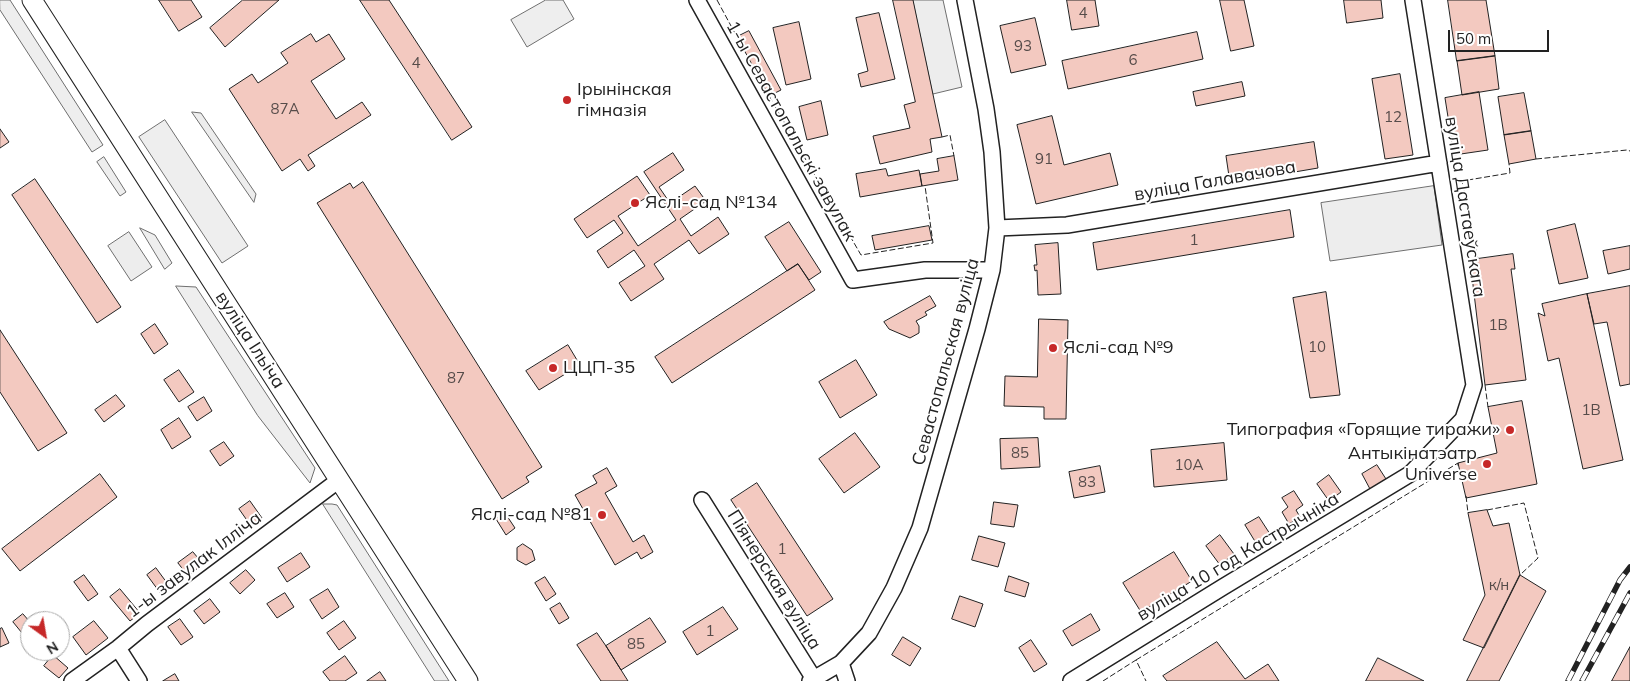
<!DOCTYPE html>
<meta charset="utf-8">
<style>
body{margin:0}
#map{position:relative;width:1630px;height:681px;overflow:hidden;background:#fff;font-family:Mulish,sans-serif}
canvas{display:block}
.north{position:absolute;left:20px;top:611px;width:50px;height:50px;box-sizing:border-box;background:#fff;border:1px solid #a7a7a7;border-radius:50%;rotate:148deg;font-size:14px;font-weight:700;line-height:20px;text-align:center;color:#222}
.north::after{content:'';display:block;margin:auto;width:18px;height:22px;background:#c62828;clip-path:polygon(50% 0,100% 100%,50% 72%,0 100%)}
.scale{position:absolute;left:1448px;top:30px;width:101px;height:22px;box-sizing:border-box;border:2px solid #222;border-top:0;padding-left:6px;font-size:15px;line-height:18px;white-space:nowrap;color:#222;-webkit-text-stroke:4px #fff;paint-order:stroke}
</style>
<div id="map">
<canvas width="1630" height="681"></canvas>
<div class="north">N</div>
<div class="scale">50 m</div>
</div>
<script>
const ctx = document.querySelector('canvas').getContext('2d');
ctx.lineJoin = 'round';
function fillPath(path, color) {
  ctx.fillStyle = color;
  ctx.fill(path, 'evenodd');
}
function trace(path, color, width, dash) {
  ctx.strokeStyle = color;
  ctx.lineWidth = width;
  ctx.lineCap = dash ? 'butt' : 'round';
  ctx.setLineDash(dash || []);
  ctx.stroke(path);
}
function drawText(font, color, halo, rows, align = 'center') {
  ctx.font = font + ' Mulish,sans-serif';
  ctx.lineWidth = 4;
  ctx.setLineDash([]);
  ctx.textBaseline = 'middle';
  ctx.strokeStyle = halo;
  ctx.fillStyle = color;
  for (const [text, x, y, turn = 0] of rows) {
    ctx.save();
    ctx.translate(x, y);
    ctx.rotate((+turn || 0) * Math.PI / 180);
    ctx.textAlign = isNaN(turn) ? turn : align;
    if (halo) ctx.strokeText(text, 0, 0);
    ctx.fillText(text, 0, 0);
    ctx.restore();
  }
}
const green = new Path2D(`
 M0,0H10L103,145L92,152L0,10Z
 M546,0H563L574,19L527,47L511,20Z
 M165,120L248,246L222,263L139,137Z
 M104,157L126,192L120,196L97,162Z
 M140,228L155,235L172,263L165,269Z
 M176,286L196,287L315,468L310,483L258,416Z
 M323,504H332L337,505L449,681H435Z`);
fillPath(green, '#eee');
trace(green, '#6f6f6f', 1);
const parking = new Path2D(`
 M913,0H943L962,87L933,94Z
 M192,112L201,113L256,194L254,202Z
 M1434,186L1442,245L1330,261L1321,203Z
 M129,232L152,267L131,281L108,246Z`);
fillPath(parking, '#ededed');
trace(parking, '#6f6f6f', 1);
const building = new Path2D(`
 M159,0H191L202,17L179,31Z
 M243,0H279L225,47L210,28Z
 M360,0H389L472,127L452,140Z
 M893,0H913L942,137L930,139L932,152L880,164L873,136L910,128L904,105L915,102Z
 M1067,0H1095L1099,26L1072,30Z
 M1220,0H1244L1254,46L1231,51Z
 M1344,0H1381L1383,18L1347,23Z
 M1448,0H1486L1495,56L1457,61Z
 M879,13L895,79L861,87L858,74L868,71L856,18Z
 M1035,18L1046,65L1011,73L1000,26Z
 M799,22L811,79L786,85L773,28Z
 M749,31L781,90L769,96L737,37Z
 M1197,32L1203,59L1068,89L1062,61Z
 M311,34L316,42L329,34L345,59L311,81L336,119L362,102L371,115L308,155L315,166L308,171L300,159L282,171L229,89L252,74L258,83L288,63L281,53Z
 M1495,56L1499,89L1462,95L1457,61Z
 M1400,74L1413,155L1385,159L1372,79Z
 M1242,82L1245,96L1196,106L1193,92Z
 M1479,92L1488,150L1454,155L1445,98Z
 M1524,93L1531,131L1504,135L1498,97Z
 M821,101L828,135L807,140L799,107Z
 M1052,116L1064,165L1110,153L1118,185L1036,204L1017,125Z
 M0,129L9,142L0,148Z
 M1531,131L1536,159L1509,164L1504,135Z
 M1314,142L1318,168L1230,183L1226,156Z
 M673,153L684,170L659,187L670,203L695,186L706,201L680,219L691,236L718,217L729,234L699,254L689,240L654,264L664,279L631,301L619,283L645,266L634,250L608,268L597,251L623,233L614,220L587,238L574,219L637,176L650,195L618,216L638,246L676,220L644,172Z
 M954,156L958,180L922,186L920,174L939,171L937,159Z
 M886,169L888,176L919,170L922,186L860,197L856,174Z
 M35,179L121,307L97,323L12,195Z
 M363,182L542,467L526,477L529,482L502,499L317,203L350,183L353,188Z
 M1290,210L1294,237L1097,270L1093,243Z
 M789,222L821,272L809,280L798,264L787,271L765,237Z
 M1575,224L1588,278L1559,284L1547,231Z
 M929,226L932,240L875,250L872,236Z
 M1058,243L1061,294L1038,295L1037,270L1035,271L1034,265H1037L1035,245Z
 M1630,246V269L1608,274L1603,251Z
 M1513,254L1515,269H1511L1526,380L1485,385L1470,260Z
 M798,264L815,290L672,383L655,357Z
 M1630,286V384L1620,386L1607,322L1594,324L1587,294Z
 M1326,292L1340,395L1310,398L1293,298Z
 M1587,294L1623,460L1583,469L1559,358L1548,361L1538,313L1545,316L1542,304Z
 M930,296L936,306L925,312L927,315L916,321L919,326V333L910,338L889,329L884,322Z
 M1039,319L1068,320L1066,419H1044V407L1004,406L1005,376L1037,377Z
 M155,324L168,344L154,354L141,334Z
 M0,330L67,433L38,451L0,392Z
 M568,345L580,365L539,390L526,371Z
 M856,360L877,395L840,418L819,382Z
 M179,370L194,392L179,402L164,380Z
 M116,395L125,406L104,422L95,410Z
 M204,397L212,411L197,421L188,407Z
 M1522,401L1537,484L1466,498L1458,463L1497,453L1488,407Z
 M179,418L191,437L172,449L161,430Z
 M855,433L880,467L844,493L819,459Z
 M1038,438L1040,467L1001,469L1000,439Z
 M224,442L234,456L220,466L210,451Z
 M1224,443L1227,480L1154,487L1151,450Z
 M1377,465L1386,479L1370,489L1362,474Z
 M1100,466L1105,492L1074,498L1069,472Z
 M607,468L617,486L605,493L633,542L644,535L653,552L641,559L637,552L615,565L575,495L597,483L593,476Z
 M100,474L117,497L20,571L2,549Z
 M1329,475L1341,492L1329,501L1317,484Z
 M757,483L833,599L807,616L731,500Z
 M1294,491L1303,505L1296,510L1300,517L1289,524L1282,512L1288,507L1282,498Z
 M250,501L262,518L251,526L239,509Z
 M994,502L1018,505L1014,527L991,524Z
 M1487,510L1493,526L1509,523L1520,575L1484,648L1463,640L1485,595L1468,513Z
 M505,513L515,528L506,535L496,519Z
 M1259,517L1270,534L1256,543L1245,525Z
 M1220,535L1234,554L1220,565L1206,546Z
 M979,536L1005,543L998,567L972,560Z
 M523,544L532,550L535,560L526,565L517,560V548Z
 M193,552L203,564L188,576L178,563Z
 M1174,552L1192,581L1141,612L1123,583Z
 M301,553L310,567L287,582L278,568Z
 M156,568L170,587L161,594L147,575Z
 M246,570L255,580L240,594L230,583Z
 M84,575L98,594L88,601L74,582Z
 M1520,575L1546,591L1499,681H1467Z
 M1009,576L1029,583L1025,597L1005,591Z
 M545,577L556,594L546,601L535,583Z
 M120,589L140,613L130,621L110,597Z
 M328,589L339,607L322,619L310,600Z
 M285,593L294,607L277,618L267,604Z
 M960,596L983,604L975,627L952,619Z
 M210,599L220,612L204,624L194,611Z
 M560,603L569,618L559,624L550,609Z
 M723,607L738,629L697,655L683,632Z
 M23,614L30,622V627L22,633L13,622Z
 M1091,614L1100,630L1072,646L1063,631Z
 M650,618L666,642L621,670L606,646Z
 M180,619L193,637L181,645L168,627Z
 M94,621L108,638L86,655L73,637Z
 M344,621L356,638L339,650L327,633Z
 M2,628L9,643L0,647V629Z
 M597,633L606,646L628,681H601L577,645Z
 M903,637L921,648L910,666L892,655Z
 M1031,640L1047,664L1034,672L1019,648Z
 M1217,642L1245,679L1268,664L1279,681H1167L1163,676Z
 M1630,647V681H1612Z
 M53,655L68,668L59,678L44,666Z
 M345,656L357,673L345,681H330L323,672Z
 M1378,658L1424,681H1366Z
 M380,672L386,681H367Z
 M175,674L179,681H163Z`);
fillPath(building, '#f3c9c0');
trace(building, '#222', 1);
const minor = new Path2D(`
 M697,0L853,280L925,270H992
 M997,228L1067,225L1439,163
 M702,500L814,679
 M118,648L139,681
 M841,663L847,681
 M72,681L118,648L147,624L339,480
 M810,681L841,663L869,633L894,588L920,528L977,329L992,270L997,228L992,152L986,109L965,0
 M1071,681L1223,587L1410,474L1463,419L1474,385L1413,0`);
const major = new Path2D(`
 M32,0L468,681`);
trace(minor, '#222', 18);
trace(major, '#222', 21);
trace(minor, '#fff', 15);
trace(major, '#fff', 19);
const rail = new Path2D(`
 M1568,681L1620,580L1630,567
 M1582,681L1630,593`);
trace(rail, '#222', 5.5);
trace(rail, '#fff', 4, [11]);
trace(new Path2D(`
 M717,0L737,37
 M769,96L861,255L933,243L925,186
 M942,137L950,135L954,156
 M1536,159L1627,150L1630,151
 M1478,259L1462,181L1510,173L1509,164
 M1485,385L1488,407
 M1466,496L1468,513
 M1487,510L1524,503L1538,558L1520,575
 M1136,660L1458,463V467
 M1103,681L1136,660L1146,681`), '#222', 1, [6, 2.5]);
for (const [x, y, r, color] of [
 [567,100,5,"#c62828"],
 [635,203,5,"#c62828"],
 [1053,348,5,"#c62828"],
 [553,368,5,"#c62828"],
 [1510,430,5,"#c62828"],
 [1487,464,5,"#c62828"],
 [602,515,5,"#c62828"]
]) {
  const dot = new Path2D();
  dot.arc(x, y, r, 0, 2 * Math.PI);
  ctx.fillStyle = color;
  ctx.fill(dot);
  trace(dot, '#fff', 2);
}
drawText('15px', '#564c4a', null, [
 ["4",1083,13],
 ["93",1023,46],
 ["6",1133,60],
 ["4",416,63],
 ["87А",285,109],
 ["12",1393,117],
 ["91",1044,159],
 ["1",1194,240],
 ["1В",1498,325],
 ["10",1317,347],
 ["87",456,378],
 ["1В",1591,410],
 ["85",1020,453],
 ["10А",1189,465],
 ["83",1087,482],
 ["1",782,549],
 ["к/н",1499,585],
 ["1",710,631],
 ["85",636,644]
]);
drawText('18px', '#222', '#fff', [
 ["Ірынінская",577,90],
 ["гімназія",577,111],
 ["Яслі-сад №134",645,203],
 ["Яслі-сад №9",1063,348],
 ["ЦЦП-35",563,368],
 ["Типография «Горящие тиражи»",1500,430,"right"],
 ["Антыкінатэатр",1477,454,"right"],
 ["Universe",1477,475,"right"],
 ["Яслі-сад №81",592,515,"right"]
], 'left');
drawText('18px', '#222', '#fff', [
 ["1-ы Севастопальскі завулак",791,131,61],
 ["вуліца Галавачова",1215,181,-10],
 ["вуліца Дастаеўскага",1465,207,81],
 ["вуліца Ільіча",250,340,57],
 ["Севастопальская вуліца",946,362,-75],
 ["вуліца 10 год Кастрычніка",1238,557,-31],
 ["1-ы завулак Ілліча",194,565,-37],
 ["Піянерская вуліца",774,580,58]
]);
</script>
